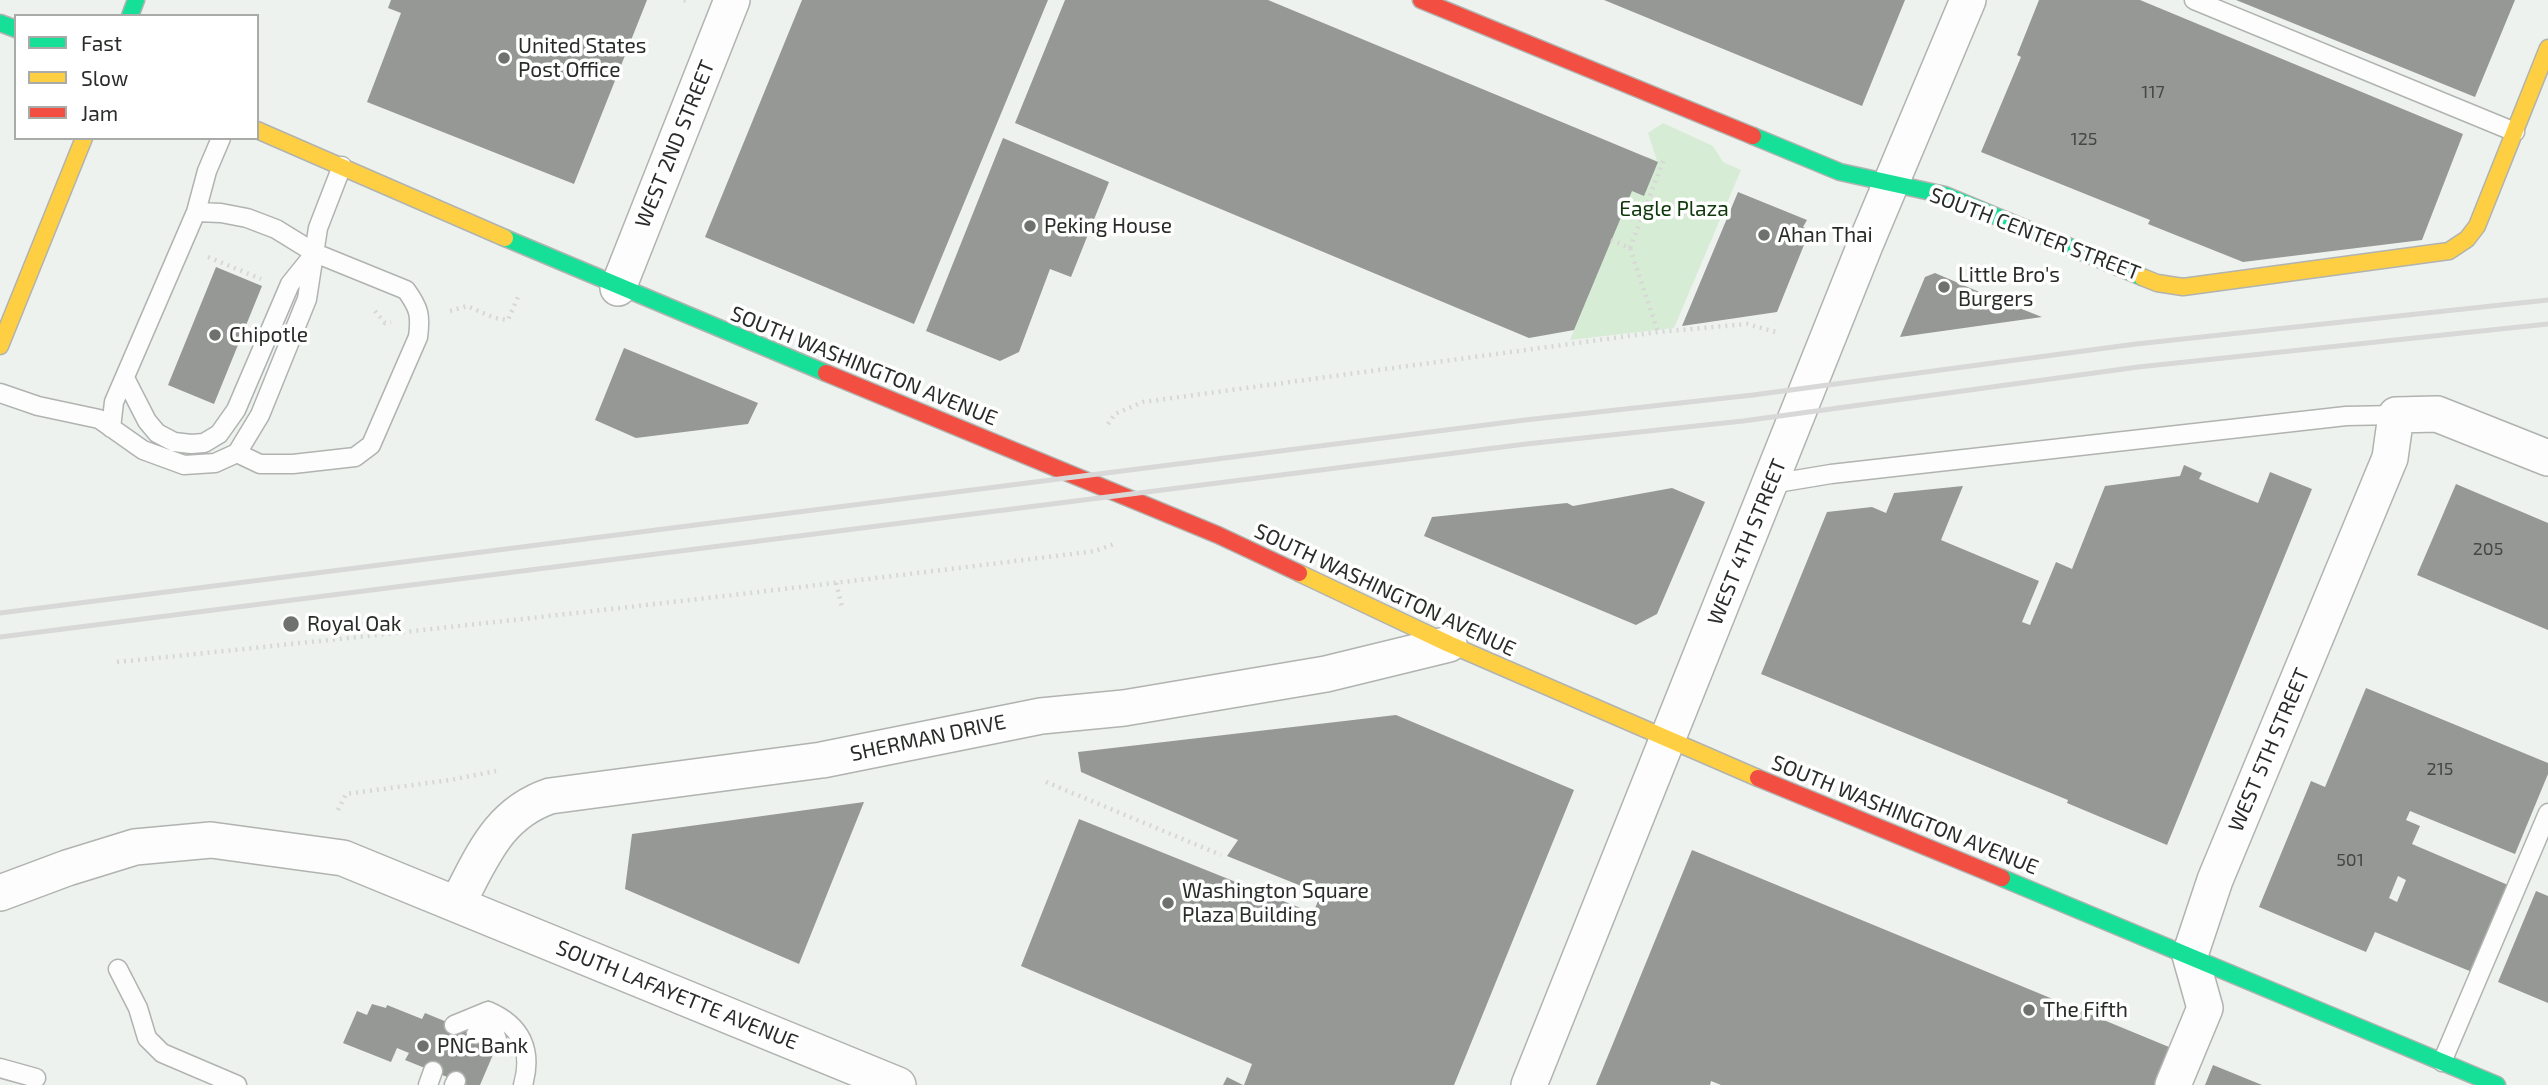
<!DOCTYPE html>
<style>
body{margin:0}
#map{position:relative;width:2548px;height:1085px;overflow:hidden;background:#eef2ee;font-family:"Exo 2",sans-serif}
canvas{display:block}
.legend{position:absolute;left:14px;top:14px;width:245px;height:126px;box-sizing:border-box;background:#fff;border:2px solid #a9aba9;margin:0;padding:9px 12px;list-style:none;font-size:21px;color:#292c29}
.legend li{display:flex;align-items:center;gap:14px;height:35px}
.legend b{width:35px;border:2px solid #a9aba9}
</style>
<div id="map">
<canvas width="2548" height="1085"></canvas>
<ul class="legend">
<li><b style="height:9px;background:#16e098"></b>Fast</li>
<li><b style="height:9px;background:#ffcf43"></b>Slow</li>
<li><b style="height:9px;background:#f24e42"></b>Jam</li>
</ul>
</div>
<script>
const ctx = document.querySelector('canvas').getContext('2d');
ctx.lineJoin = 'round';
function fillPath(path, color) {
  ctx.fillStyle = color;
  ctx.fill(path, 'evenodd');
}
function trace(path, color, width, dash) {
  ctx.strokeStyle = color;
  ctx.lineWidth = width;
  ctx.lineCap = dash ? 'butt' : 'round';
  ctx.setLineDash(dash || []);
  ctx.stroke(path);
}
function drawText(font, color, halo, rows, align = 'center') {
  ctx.font = font + ' "Exo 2",sans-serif';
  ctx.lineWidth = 7;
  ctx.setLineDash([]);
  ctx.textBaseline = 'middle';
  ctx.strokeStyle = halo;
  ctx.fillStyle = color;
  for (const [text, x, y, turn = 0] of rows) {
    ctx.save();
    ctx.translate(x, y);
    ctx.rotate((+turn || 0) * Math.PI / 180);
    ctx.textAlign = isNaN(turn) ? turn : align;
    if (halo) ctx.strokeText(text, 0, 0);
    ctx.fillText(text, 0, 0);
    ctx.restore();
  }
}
fillPath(new Path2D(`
 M1663,123L1713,146L1723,162L1741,170L1674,328L1570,340L1646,156L1657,161L1648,133Z`), '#d7ecd4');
fillPath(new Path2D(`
 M391,0H647L574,184L367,102L401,13L388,8Z
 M802,0H1048L914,324L705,237Z
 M1065,0H1268L1658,162L1644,196L1632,191L1574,330L1529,338L1015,123Z
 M1604,0H1905L1862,106Z
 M2039,0H2140L2463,134L2422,240L2243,262L2148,224L2150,220L1981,152L2021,57L2017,55Z
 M2236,0H2515L2475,97Z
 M1003,138L1109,182L1071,277L1050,269L1019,352L1000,361L926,331Z
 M1738,192L1807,220L1803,227L1810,230L1777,312L1682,326Z
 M216,267L262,286L214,404L168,385Z
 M1935,273L1991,297L2042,317L1900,337L1925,277Z
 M624,348L758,403L748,424L636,438L595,420Z
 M2184,465L2202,473L2199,479L2258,503L2270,472L2312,489L2167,845L2067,803L2068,800L1761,674L1827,512L1872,507L1886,513L1894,493L1963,486L1941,540L2039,581L2022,622L2030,625L2056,562L2072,569L2105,486L2180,476Z
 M2456,484L2548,523V630L2417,575Z
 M1672,488L1705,502L1657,614L1636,625L1424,536L1432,517L1567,503L1573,506Z
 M2366,688L2548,763V774L2515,854L2410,811L2406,820L2420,826L2412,844L2508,885L2472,972L2375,932L2366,952L2259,907L2311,781L2325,787ZM2398,876L2406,880L2397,902L2389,898Z
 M1396,715L1574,790L1454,1085H1244L1252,1064L1021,966L1079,819L1313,913L1321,894L1227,856L1238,840L1081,772L1078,752Z
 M864,802L799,964L625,889L632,834Z
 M1692,850L2169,1047L2154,1085H1721L1711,1081L1710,1085H1596Z
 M2536,891L2548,896V1003L2498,982Z
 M372,1004L386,1008L387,1005L422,1019L425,1013L498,1043L480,1085H467L405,1060L409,1053L397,1048L391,1062L343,1043L357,1011L367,1015Z
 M2213,1065L2262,1085H2205Z
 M1227,1077L1243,1085H1223Z`), '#959895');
const lane = new Path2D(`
 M2194,0L2515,132
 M196,212L207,171L221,138
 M125,378L147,421L157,433L174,442L191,444L204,443L219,434L236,410L290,284L315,253
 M0,393L38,406L99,419L143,450L184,465L215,463L237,453L260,415L307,299L318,228L342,166
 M111,428L114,402L196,212L221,213L247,218L276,229L315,253L406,290C419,308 421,315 418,337L371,445L355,457L293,464H260L237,453
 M1771,484L1831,474L2346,416L2396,415
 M118,969L138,1008L147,1038L162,1053L237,1085
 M488,1011L498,1043
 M454,1025L488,1011C521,1025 533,1050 523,1085
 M476,1034L488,1011
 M2442,1062L2548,813
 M0,1068L36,1078
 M428,1085L433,1071
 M454,1085L456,1081`);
const street = new Path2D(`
 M618,288L732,0
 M0,893L67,868L135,847L211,840L343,858L898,1085
 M457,904C482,858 497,814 550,796L822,760L1041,716L1124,708L1326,674L1449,644
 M1529,1085L1865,245L1968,0
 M2173,1085L2205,1008L2190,955L2215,880L2390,458L2396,415L2437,414L2548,458`);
const fast = new Path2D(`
 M130,16L136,0
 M0,23L16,29
 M1753,136L1840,172L1945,195L2142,277
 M505,238L826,373
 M2002,878L2497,1085`);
const slow = new Path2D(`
 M257,130L505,238
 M2142,277L2157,283L2183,287L2449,251L2467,239L2477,226L2548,48
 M0,346L84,138
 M1299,573L1449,644L1758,778`);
const jam = new Path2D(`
 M1421,0L1753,136
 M826,373L1218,535L1299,573
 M1758,778L2002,878`);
trace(lane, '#b0b3b0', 21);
trace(street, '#b0b3b0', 38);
trace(fast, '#b0b3b0', 19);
trace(slow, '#b0b3b0', 19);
trace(jam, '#b0b3b0', 19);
trace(new Path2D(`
 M684,0L686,1
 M1611,240L1630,248L1658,332
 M1630,248L1664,159
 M208,257L261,279
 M375,311L385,323L391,322
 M450,311L467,306L495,318L508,320L518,297
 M1108,424L1115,414L1143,402L1658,332L1747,324L1776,332
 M836,583L842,607
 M117,662C444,629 770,592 1095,551L1114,544
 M1046,782L1221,855
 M338,810L346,794L450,780L496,771`), '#d6d7d6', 4.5, [2, 5]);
trace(lane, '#fcfdfc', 18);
trace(street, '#fcfdfc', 35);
trace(fast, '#16e098', 16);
trace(slow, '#ffcf43', 16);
trace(jam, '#f24e42', 16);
trace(new Path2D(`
 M0,613L1525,420L1753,395L2136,344L2548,300
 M0,637L1526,444L1743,421L2138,367L2548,324`), '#d7d8d7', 5);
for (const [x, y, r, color] of [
 [504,58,7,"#6e716e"],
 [1030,226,7,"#6e716e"],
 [1764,235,7,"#6e716e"],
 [1944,287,7,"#6e716e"],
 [215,335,7,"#6e716e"],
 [291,624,9,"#6e716e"],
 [1168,903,7,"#6e716e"],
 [2029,1010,7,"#6e716e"],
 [423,1046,7,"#6e716e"]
]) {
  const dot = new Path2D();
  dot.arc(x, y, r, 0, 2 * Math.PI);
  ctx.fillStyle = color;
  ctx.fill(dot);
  trace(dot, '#fff', 2.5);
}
drawText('18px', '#444744', null, [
 ["117",2153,92],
 ["125",2084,139],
 ["205",2488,549],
 ["215",2440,769],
 ["501",2350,860]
]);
drawText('21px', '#292c29', '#fff', [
 ["United States",518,46],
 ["Post Office",518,70],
 ["Peking House",1044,226],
 ["Ahan Thai",1778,235],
 ["Little Bro's",1958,275],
 ["Burgers",1958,299],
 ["Chipotle",229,335],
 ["Royal Oak",307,624],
 ["Washington Square",1182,891],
 ["Plaza Building",1182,915],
 ["The Fifth",2043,1010],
 ["PNC Bank",437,1046]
], 'left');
drawText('21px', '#292c29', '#fff', [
 ["WEST 2ND STREET",675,144,-68],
 ["SOUTH CENTER STREET",2035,234,21],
 ["SOUTH WASHINGTON AVENUE",864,366,22],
 ["WEST 4TH STREET",1747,542,-68],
 ["SOUTH WASHINGTON AVENUE",1385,590,25],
 ["SHERMAN DRIVE",928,738,-12],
 ["WEST 5TH STREET",2269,750,-67],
 ["SOUTH WASHINGTON AVENUE",1905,815,22],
 ["SOUTH LAFAYETTE AVENUE",677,995,22]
]);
drawText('21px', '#0f390b', '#fff', [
 ["Eagle Plaza",1674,209]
]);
</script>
